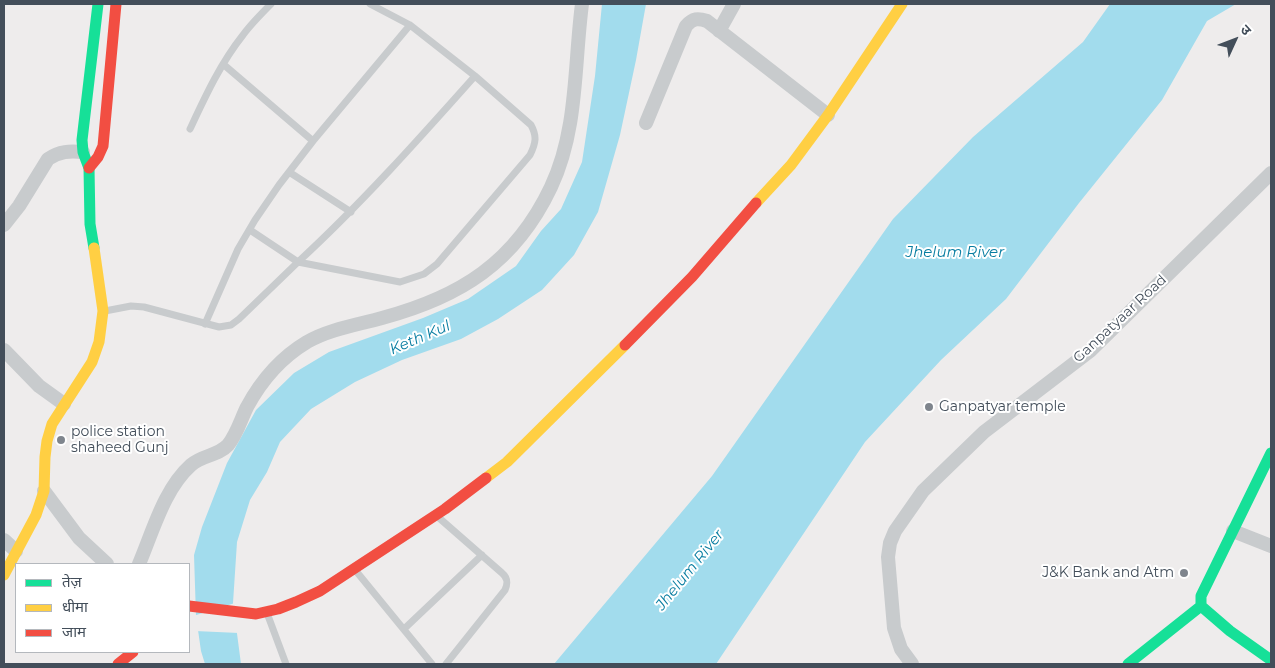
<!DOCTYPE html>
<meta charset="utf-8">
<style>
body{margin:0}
#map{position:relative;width:1275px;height:668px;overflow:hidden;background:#eeecec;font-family:Montserrat,"Noto Sans Devanagari",sans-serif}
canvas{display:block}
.frame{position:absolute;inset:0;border:5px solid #434e5a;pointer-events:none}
.legend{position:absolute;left:15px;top:563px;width:175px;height:90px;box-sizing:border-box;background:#fff;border:1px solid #b4b8bd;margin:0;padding:6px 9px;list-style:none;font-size:15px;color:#434e5a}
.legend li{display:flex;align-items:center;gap:10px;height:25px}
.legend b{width:25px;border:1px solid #b4b8bd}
.north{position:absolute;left:1210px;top:15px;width:50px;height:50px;-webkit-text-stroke:4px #fff;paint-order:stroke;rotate:47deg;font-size:14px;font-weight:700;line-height:20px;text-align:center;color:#434e5a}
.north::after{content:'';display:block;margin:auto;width:18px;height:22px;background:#434e5a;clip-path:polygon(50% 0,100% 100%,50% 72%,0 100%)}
</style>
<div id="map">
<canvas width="1275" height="668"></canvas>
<div class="frame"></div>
<ul class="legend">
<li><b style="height:6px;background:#16e098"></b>तेज़</li>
<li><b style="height:6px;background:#ffcf43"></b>धीमा</li>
<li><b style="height:6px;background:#f24e42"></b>जाम</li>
</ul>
<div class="north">उ</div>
</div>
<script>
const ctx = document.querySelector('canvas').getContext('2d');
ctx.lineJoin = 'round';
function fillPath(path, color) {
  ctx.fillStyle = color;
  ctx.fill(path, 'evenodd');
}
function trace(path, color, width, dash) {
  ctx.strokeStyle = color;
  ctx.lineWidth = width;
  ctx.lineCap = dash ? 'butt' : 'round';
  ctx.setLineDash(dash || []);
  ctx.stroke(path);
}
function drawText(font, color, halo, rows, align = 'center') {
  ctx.font = font + ' Montserrat,sans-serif';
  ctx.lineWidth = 4;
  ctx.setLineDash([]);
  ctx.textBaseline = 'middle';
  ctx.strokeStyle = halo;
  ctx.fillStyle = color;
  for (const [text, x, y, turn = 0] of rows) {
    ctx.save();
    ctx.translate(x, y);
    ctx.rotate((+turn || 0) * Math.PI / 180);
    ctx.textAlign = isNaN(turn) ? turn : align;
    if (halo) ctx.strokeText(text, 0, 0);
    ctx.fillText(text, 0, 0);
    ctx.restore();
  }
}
fillPath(new Path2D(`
 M602,4H646L636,60L620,135L598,212L574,255L542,290L498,319L461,339L402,360L355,382L311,409L280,442L267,472L250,500L237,542L233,603L241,664H205L201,651L196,616L194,555L202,527L227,463L256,410L294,373L329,352L423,318L468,299L516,266L541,231L561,209L582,162L595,76Z
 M1110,4H1236L1207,21L1162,100L1079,203L1006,299L941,360L865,442L716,664H554L712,476L893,219L973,137L1083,42Z`), '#a2dced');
fillPath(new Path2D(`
 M235,603L239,633L195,631L193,616Z`), '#eeecec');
trace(new Path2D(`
 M223,64L313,141
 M190,129C205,97 220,64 243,35C251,24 261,14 271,4
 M289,172L351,212
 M250,230L298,262C361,204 418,140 475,76
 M105,311L131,306L144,307L219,327L231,325L239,319L298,262L400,282L424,274L437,264L530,155C536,143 537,136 531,125L475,76L410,25L370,4
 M205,324L238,249L255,220L279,185L313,141L410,25
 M438,517L502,573C508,578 508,583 505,590L446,664
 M356,571L432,664
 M267,613L286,664
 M404,629L482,555`), '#c8cbcd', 7);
trace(new Path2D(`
 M719,31L734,4
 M646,123L686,26C693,18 698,18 707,21L828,115
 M4,225L19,206L48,159C60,151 69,151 83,152
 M4,350L39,386L64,404
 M44,491L79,538L107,564
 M1233,531L1271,546
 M4,540L16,551
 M139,564C153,531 164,489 191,465C202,455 218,456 228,445C237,434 241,419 247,407C261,381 282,357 307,342C330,329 357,325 382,318C460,297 515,263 551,187C578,130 574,65 582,4
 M912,664L901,649L894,628L888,557L890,543L895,531L923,491L984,432L1090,351L1271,173`), '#c8cbcd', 14);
trace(new Path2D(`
 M94,248L90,224L89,168L83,152L82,140L98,4
 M1271,453L1201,596V606L1230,631L1271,660
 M1128,664L1201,606`), '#16e098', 11);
trace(new Path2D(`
 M756,203L791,165L828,115L902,4
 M486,478L507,462L625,345
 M4,575L36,515L44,491L45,457L47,441L52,424L92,362L99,342L103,311L94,248`), '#ffcf43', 11);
trace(new Path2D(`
 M89,168L98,157L103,146L116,4
 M625,345L692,277L756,203
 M189,606L256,614L278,609L296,602L320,591L445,509L486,478
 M118,664L133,652`), '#f24e42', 11);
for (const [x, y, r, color] of [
 [929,407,5,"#7f858d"],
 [61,440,5,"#7f858d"],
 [1184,573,5,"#7f858d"]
]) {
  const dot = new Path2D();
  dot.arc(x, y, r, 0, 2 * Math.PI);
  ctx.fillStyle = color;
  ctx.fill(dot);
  trace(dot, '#fff', 2);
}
drawText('14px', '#434e5a', '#fff', [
 ["Ganpatyaar Road",1120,319,-43]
]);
drawText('14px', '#434e5a', '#fff', [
 ["Ganpatyar temple",939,407],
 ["police station",71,432],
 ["shaheed Gunj",71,448],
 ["J&K Bank and Atm",1174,573,"right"]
], 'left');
drawText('italic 15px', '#087da1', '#fff', [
 ["Jhelum River",955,253],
 ["Keth Kul",420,338,-23],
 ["Jhelum River",690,570,-51]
]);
</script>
